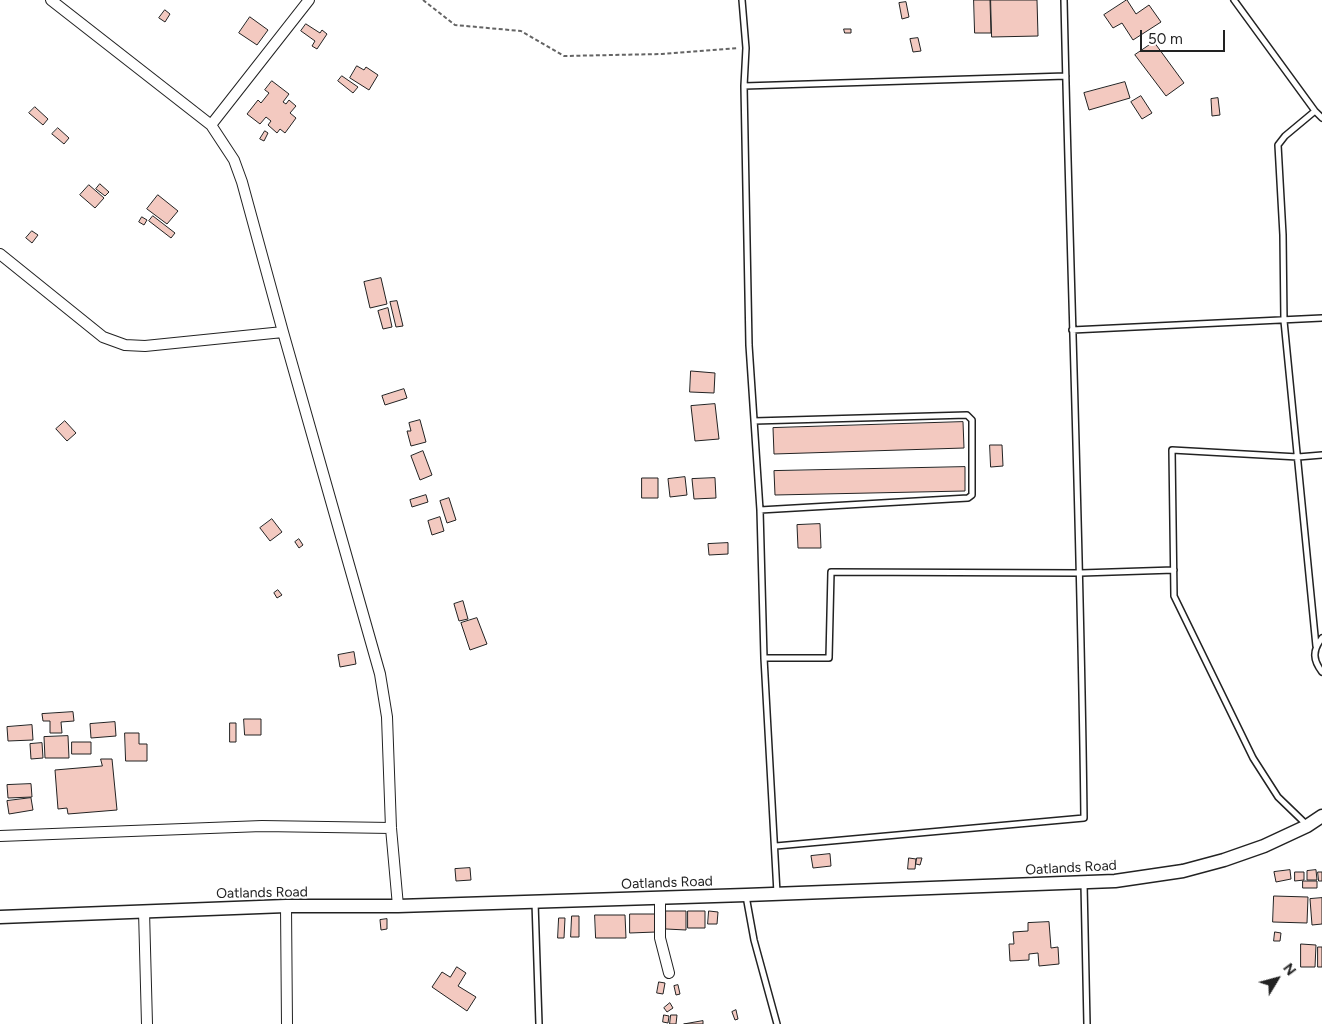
<!DOCTYPE html>
<style>
body{margin:0}
#map{position:relative;width:1322px;height:1024px;overflow:hidden;background:#fff;font-family:Figtree,sans-serif}
canvas{display:block}
.north{position:absolute;left:1252px;top:954px;width:50px;height:50px;-webkit-text-stroke:4px #fff;paint-order:stroke;rotate:53deg;font-size:14px;font-weight:700;line-height:20px;text-align:center;color:#222}
.north::after{content:'';display:block;margin:auto;width:18px;height:22px;background:#222;clip-path:polygon(50% 0,100% 100%,50% 72%,0 100%)}
.scale{position:absolute;left:1140px;top:30px;width:85px;height:22px;box-sizing:border-box;border:2px solid #222;border-top:0;padding-left:6px;font-size:15px;line-height:18px;white-space:nowrap;color:#222;-webkit-text-stroke:4px #fff;paint-order:stroke}
</style>
<div id="map">
<canvas width="1322" height="1024"></canvas>
<div class="north">N</div>
<div class="scale">50 m</div>
</div>
<script>
const ctx = document.querySelector('canvas').getContext('2d');
ctx.lineJoin = 'round';
function fillPath(path, color) {
  ctx.fillStyle = color;
  ctx.fill(path, 'evenodd');
}
function trace(path, color, width, dash) {
  ctx.strokeStyle = color;
  ctx.lineWidth = width;
  ctx.lineCap = dash ? 'butt' : 'round';
  ctx.setLineDash(dash || []);
  ctx.stroke(path);
}
function drawText(font, color, halo, rows, align = 'center') {
  ctx.font = font + ' Figtree,sans-serif';
  ctx.lineWidth = 4;
  ctx.setLineDash([]);
  ctx.textBaseline = 'middle';
  ctx.strokeStyle = halo;
  ctx.fillStyle = color;
  for (const [text, x, y, turn = 0] of rows) {
    ctx.save();
    ctx.translate(x, y);
    ctx.rotate((+turn || 0) * Math.PI / 180);
    ctx.textAlign = isNaN(turn) ? turn : align;
    if (halo) ctx.strokeText(text, 0, 0);
    ctx.fillText(text, 0, 0);
    ctx.restore();
  }
}
const building = new Path2D(`
 M974,0H990L991,33H975Z
 M991,0H1037L1038,36L992,37Z
 M1127,0L1136,14L1149,5L1161,22L1133,40L1122,23L1113,28L1104,15Z
 M906,2L909,17L902,19L899,3Z
 M165,10L170,14L165,22L159,18Z
 M250,17L268,30L257,45L239,33Z
 M306,24L320,33L322,30L327,34L317,49L312,46L315,41L301,31Z
 M844,29H851V33H845Z
 M918,38L921,51L913,52L910,39Z
 M1154,42L1184,83L1166,96L1135,55Z
 M357,66L364,70L366,67L378,75L369,90L350,78Z
 M342,76L358,87L353,93L338,81Z
 M272,81L289,94L283,102L286,104L289,100L296,106L290,113L296,118L285,133L280,129L277,133L268,125L271,121L266,117L260,124L247,114L258,100L261,103L269,93L265,90Z
 M1125,82L1130,98L1089,110L1084,93Z
 M1141,96L1152,113L1142,119L1131,102Z
 M1218,98L1220,115L1212,116L1211,99Z
 M35,107L48,119L43,125L29,113Z
 M58,128L69,138L64,144L52,134Z
 M265,131L268,133L264,141L260,139Z
 M100,184L109,192L105,196L96,189Z
 M89,185L104,198L95,208L80,195Z
 M158,195L178,211L167,224L147,209Z
 M153,216L175,233L171,238L149,221Z
 M142,217L147,220L144,225L139,222Z
 M32,231L38,235L32,243L26,238Z
 M381,278L387,304L370,308L364,282Z
 M397,301L403,326L396,327L390,302Z
 M388,308L392,327L383,329L378,311Z
 M691,371L715,373L714,393L690,392Z
 M404,389L407,398L385,405L382,396Z
 M715,404L719,439L695,441L691,406Z
 M420,420L426,442L411,446L407,431H411L409,423Z
 M65,421L76,433L67,441L56,429Z
 M963,422L964,448L774,454L773,428Z
 M990,445H1002L1003,466L991,467Z
 M423,451L432,475L420,480L411,456Z
 M965,467V491L775,495L774,471Z
 M685,477L687,495L670,497L668,479Z
 M642,478H658V498H642Z
 M715,478L716,498L694,499L692,479Z
 M426,495L428,502L412,507L410,500Z
 M449,498L456,520L447,523L440,501Z
 M440,517L444,531L432,535L428,521Z
 M272,519L282,532L270,541L260,528Z
 M820,524L821,548H798L797,525Z
 M299,539L303,545L299,548L295,542Z
 M728,543V554L709,555L708,544Z
 M278,590L282,595L277,598L274,593Z
 M463,601L468,619L459,621L454,604Z
 M477,618L487,644L470,650L461,623Z
 M354,652L356,664L340,667L338,655Z
 M73,712L74,721L61,722L62,733H50V721H43L42,714Z
 M244,719H261V735H245Z
 M115,722L116,736L91,738L90,724Z
 M230,723H236V742H230Z
 M32,725L33,740L8,741L7,727Z
 M125,733H139V744H147V761H126Z
 M68,736L69,758H45L44,737Z
 M72,742H91V754H72Z
 M42,743L43,758L31,759L30,744Z
 M101,759H112L117,810L68,814L67,808L58,809L55,770L102,766Z
 M31,784L32,797L8,798L7,785Z
 M31,798L33,810L9,814L7,801Z
 M830,854L831,866L813,868L811,856Z
 M909,858L916,859L915,869H908Z
 M917,858H922L920,865L916,864Z
 M1114,861L1115,869L1111,870L1110,862Z
 M470,868L471,880L456,881L455,869Z
 M1290,870L1291,879L1276,882L1274,872Z
 M1316,870L1317,880H1307V871Z
 M1295,872H1304V880L1295,881Z
 M1318,872H1322V881H1319Z
 M1303,881H1317V888H1303Z
 M1274,896L1308,897L1307,923L1273,922Z
 M1322,898V924L1312,925L1310,899Z
 M666,911H686V930L666,929Z
 M688,911H705V928H688Z
 M709,911L718,912L717,924H708Z
 M630,914H655L656,932L630,933Z
 M595,915H625L626,938H596Z
 M572,916H579V937H571Z
 M559,918H565L564,938H558Z
 M387,919V929L381,930L380,920Z
 M1049,922L1051,948L1058,947L1059,964L1039,966L1038,953L1029,954V960L1010,961L1009,944H1014L1013,932L1028,931V923Z
 M1275,932L1281,933L1280,941H1274Z
 M1301,944L1316,945L1315,967H1301Z
 M1318,947H1322V967H1318Z
 M457,967L466,973L458,986L476,997L467,1011L432,987L442,972L450,977Z
 M659,982L665,983L663,994L657,993Z
 M678,985L680,994L676,995L674,986Z
 M670,1003L673,1008L667,1012L664,1008Z
 M736,1010L738,1019L735,1020L732,1012Z
 M664,1015L669,1016L668,1023L663,1022Z
 M671,1015H677L676,1024H670Z
 M703,1021V1024H684Z`);
fillPath(building, '#f3c9c0');
trace(building, '#222', 1);
const service = new Path2D(`
 M742,0L746,48L744,86L749,345L760,510L764,658L777,893
 M1234,0L1315,111L1322,118
 M744,86L1066,76
 M1315,111L1285,136L1278,145L1283,235L1284,321L1316,646
 M1072,330L1322,318
 M754,421L967,415L972,420V495L968,498L760,510
 M1322,638C1312,651 1313,660 1322,672
 M764,658H829L831,572L1081,573L1174,570
 M1307,825L1278,797L1253,758L1174,596L1172,450L1298,457L1322,455
 M776,846L1084,818C1081,545 1070,273 1064,0
 M1084,884L1087,1024
 M746,896L754,940L777,1024
 M535,902L539,1024`);
const minor = new Path2D(`
 M51,0L211,125L234,160L242,182L283,332L380,674L387,717L391,828L398,906
 M211,125L309,0
 M0,254L103,337L125,345L145,346L283,332
 M0,836L262,826L391,828
 M660,898V938L669,973
 M286,906L287,1024
 M144,911L147,1024`);
const tertiary = new Path2D(`
 M0,917L286,906H398L746,895L1115,881L1183,871L1224,860L1264,846L1307,826L1322,816`);
trace(service, '#222', 8);
trace(minor, '#222', 12);
trace(tertiary, '#222', 15);
trace(new Path2D(`
 M423,0L455,25L521,31L564,56L662,54L738,48`), '#646464', 2, [4, 2.5]);
trace(service, '#fff', 5);
trace(minor, '#fff', 10);
trace(tertiary, '#fff', 12);
drawText('14px', '#222', '#fff', [
 ["Oatlands Road",1071,868,-3],
 ["Oatlands Road",667,883,-2],
 ["Oatlands Road",262,893,-1]
]);
</script>
